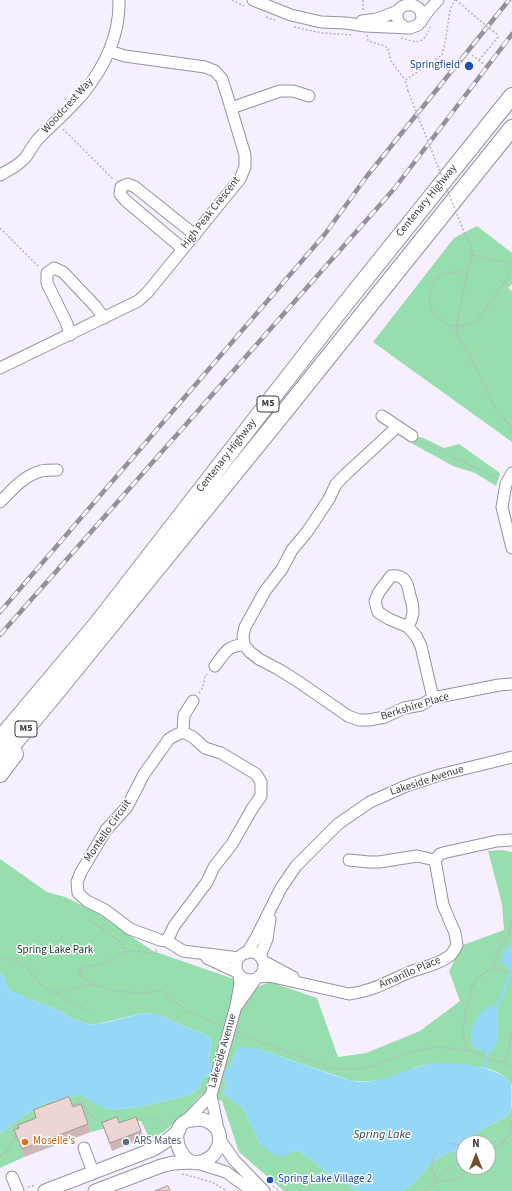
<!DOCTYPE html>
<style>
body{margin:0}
#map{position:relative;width:512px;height:1191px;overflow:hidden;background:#f6effe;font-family:"Source Sans 3",sans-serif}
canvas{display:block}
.north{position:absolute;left:456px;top:1135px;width:40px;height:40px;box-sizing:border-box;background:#fff;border:1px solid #b1afb2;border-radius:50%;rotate:0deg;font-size:11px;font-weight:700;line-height:16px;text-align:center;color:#3b383f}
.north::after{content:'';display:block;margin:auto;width:14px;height:18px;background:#734e29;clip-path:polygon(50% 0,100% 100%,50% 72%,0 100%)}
</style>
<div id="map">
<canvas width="512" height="1191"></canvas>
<div class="north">N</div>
</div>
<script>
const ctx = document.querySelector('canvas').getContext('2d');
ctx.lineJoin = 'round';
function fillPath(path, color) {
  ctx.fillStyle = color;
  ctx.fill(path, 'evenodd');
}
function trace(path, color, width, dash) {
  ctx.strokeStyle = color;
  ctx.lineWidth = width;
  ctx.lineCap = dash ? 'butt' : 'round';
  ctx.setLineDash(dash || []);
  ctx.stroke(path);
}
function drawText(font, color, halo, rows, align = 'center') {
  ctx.font = font + ' "Source Sans 3",sans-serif';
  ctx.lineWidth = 3;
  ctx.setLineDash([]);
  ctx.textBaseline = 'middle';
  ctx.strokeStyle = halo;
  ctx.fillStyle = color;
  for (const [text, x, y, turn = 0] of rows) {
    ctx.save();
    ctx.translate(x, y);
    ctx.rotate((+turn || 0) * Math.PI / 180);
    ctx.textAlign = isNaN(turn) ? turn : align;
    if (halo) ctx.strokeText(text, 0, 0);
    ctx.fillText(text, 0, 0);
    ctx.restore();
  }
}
fillPath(new Path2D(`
 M477,226L512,253V284L508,288L512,291V442L373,342L454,238Z
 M421,437L444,448L459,444L500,473L496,486L475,473L453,466L404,439Z
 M502,850L512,852V1086C500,1065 472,1066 451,1065C444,1064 436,1063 429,1064C417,1065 406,1072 395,1076C379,1081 365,1083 349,1080L259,1049L236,1051L229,1069L208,1063L212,1039L202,1033L190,1029L158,1014L144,1013L92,1025L76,1020L54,1008L29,999L8,989L4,976L0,973V859L47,892L65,897L96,912L120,929L153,951L257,987L270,982L317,998L338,1057L366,1053L420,1031L460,1001L449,971L463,945L504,930L502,904L488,851Z
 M204,1075L227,1081L223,1094L242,1107L260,1144L291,1152L296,1151L300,1152L330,1174L358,1191H284L239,1152L222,1101L202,1094C186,1111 171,1130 150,1140L141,1121H133L91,1132L84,1112L17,1138L24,1157L0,1168V1133L29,1112L48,1102L74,1096H83L109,1110L139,1107L190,1095L200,1087Z
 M512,1105V1191H403L416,1180L432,1162L444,1155L456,1150L464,1143V1167H488V1143H464L479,1131L509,1115Z`), '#96dead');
fillPath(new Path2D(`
 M512,944V969L506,967L502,963C502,953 504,950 512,944Z
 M0,973L4,976L8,989L29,999L54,1008L76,1020L92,1025L108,1022L144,1013L158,1014L190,1029L202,1033L212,1039L208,1063L229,1069L236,1051L240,1047H250L259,1049L336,1076C345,1079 354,1082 363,1082C386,1081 406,1069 428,1064C446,1060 503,1066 511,1085C512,1092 512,1107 509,1115L479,1131L456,1150L444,1155L432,1162L416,1180L403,1191H358L330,1174L300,1152L296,1151L291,1152L286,1156H278L272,1154L260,1144L242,1107L223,1094L227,1081L205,1075L200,1087L190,1095L139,1107L109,1110L97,1105L83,1096H74L48,1102L29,1112L0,1133Z
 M493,1005L498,1010C498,1024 501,1039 492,1052L482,1051L474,1048C471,1043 470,1038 471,1032C472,1023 483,1006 493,1005Z`), '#94d7f7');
trace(new Path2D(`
 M496,1011L512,968
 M484,1068L489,1048`), '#94d7f7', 3);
const minor = new Path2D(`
 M253,0L291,15L321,22L346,23L365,26L410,28L418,25L429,10L438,0
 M362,21L377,19L398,11
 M406,28C401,25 397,22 397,15C398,0 427,1 421,22
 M231,108L280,91H293L309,96
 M0,175C9,170 18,166 25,158C30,152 33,144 39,138C53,124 69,110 82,95C104,68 120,35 119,0
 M183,249L125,200L120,194L121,187L128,184L135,187L195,235
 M70,335L67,324L47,283V273L54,268L63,272L96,307L104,318
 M0,368L138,301L147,293L156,282L240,179L245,167V155L231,108L222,79L215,71L205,67L125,56L109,51
 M382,416L412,436
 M397,427L347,473L336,484L329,499L307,532L292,550L282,569L265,591L245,627L243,636L244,645L250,652L259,659L278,669L296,680L348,716L359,720H369L385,717L404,708L421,705L433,698L499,685L512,684
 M512,473L506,484L502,507L512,548
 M0,502C12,490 23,476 41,471C46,470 52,470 57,470
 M408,627C410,622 413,617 413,612C413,607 412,601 410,596C408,585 406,574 391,576L379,592L375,601L378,612L389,619L408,627L416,636L421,646L433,698
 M215,666C224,654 227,645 244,645
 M183,732L184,715L193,701
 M349,860L369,862H379L417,856L435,860
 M167,941L174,926L207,882L214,867L232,844L252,809L261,796V782L256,774L221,753L205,748L193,737L183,732L176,735L169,739L144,774L127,807L106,830L81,872L77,882L78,893L87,901L105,910L130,929L160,940L167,941L183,951L239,958
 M236 966a14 14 0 1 1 28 0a14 14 0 1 1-28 0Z
 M247,953L257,936L281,888L296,866L338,824L370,802L406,786L439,775L512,757
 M260,956L267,939L270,919
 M207,958L237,972
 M263,961L293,977
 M259,977L269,976L349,994C374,991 388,981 410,972C423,967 437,965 448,957C452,955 455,949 457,945L455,933L443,905L435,860L440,854L447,852L497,841L511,840
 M238,1004L255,980
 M186,1121L211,1095
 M218,1129L211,1095L236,1006L240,984L239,975
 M220,1140L234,1160L264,1191
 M84,1148L93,1172
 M197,1163L226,1172L252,1191
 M12,1177L18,1191`);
const major = new Path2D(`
 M198,1119C227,1121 226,1155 201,1162C198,1163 195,1163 192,1162C177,1157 170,1129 186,1121C189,1120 195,1120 198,1119Z
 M45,1191L154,1149C164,1143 171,1138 179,1130
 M95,1191L161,1166L173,1163L192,1162`);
const highway = new Path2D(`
 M0,739L96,625L338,313L512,96
 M0,760L51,699L277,421L512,128
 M0,774L15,754`);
trace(minor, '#9890a2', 13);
trace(major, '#9890a2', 15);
trace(highway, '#9890a2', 18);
trace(new Path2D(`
 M232,0L244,6
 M363,0V10
 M456,0L477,18
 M266,17L277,21
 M294,27L322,33L353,35
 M367,35L368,41L382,45L388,48L391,61L405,80
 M401,38C417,43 424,45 430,27
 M472,55L485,65
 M479,60L499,36
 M408,91L405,80L434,61L442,55L445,44L450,10L455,0
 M63,129L114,180
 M0,228L39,267
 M464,232C469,242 476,253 470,264C463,277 451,269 441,276C427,284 426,305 437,316C442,321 448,325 455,326C464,327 471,325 478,319L512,271
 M473,255L512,264
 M468,269L456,326L457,333L475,366L494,406L512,428
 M421,441C446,455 472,465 498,479
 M199,693L203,687L205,676L207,674
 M89,920L118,940L122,944L125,952
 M512,921L509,933L498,951L493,967L477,979L472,987L465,1013L463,1033L467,1050L497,1061L505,1062L512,1067
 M0,959L6,958L14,959L18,963L26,967L40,983L49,991L56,993L92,984L114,991L142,993L157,991H161L187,1011L220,1025
 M493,967L512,974
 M92,984L80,975V967L100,965L125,952L134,951L155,954L157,949
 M56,993L75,1005L92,1012
 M238,1032L260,1042L335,1069H355L374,1066L408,1053L434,1047L467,1050
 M505,1062L512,1033
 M70,1104H76L82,1102C89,1116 91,1119 106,1122
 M136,1119L150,1118L157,1120L168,1125
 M450,1143L464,1146
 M436,1152L432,1162V1172L437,1177
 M488,1152C504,1143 508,1141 512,1122
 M0,1156C9,1152 12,1142 16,1134
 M182,1174L212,1182L227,1191
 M431,1184L437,1177L464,1160
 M273,1186L280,1191
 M28,1187L36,1185
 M426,1191C436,1177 449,1184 460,1176C464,1174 467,1170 469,1167`), '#b9b4c0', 1.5, [2, 2]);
trace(minor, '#fff', 11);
trace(major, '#fff', 13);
trace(highway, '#fff', 16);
const rail = new Path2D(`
 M0,612L325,234L367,176L509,0
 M0,635L394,189L512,34`);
trace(rail, '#95909b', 4.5);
trace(rail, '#fff', 3, [9]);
trace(new Path2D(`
 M477,18L499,36
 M408,91L464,232`), '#b9b4c0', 1.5, [2, 2]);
fillPath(new Path2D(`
 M81,1104L91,1132L24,1157L14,1130L19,1128L36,1118L73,1107Z
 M136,1117L144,1138L112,1151L102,1123H119Z`), '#ccb7b5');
const building = new Path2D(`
 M69,1097L73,1107L81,1104L88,1124L22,1149L14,1130L19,1128L18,1125L36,1118L34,1110Z
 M117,1117L119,1123L136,1117L141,1131L110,1143L102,1123Z
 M168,1186L170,1191H155Z`);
fillPath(building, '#edd5d3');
trace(building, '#a69594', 1);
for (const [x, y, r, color] of [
 [469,66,5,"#1a4fb4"],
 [25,1142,4,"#e8710a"],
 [126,1142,4,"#5c6f8a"],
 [270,1180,4,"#1a4fb4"]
]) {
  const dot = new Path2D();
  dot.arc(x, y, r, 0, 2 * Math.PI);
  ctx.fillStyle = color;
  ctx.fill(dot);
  trace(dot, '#fff', 1.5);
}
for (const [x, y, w] of [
 [268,404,22],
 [26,729,22]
]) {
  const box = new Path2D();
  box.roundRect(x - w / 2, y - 8, w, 16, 3);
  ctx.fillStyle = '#fff';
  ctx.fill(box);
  trace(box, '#3b383f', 1);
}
drawText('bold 10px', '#3b383f', null, [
 ["M5",268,404],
 ["M5",26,729]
]);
drawText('11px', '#164399', '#fff', [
 ["Springfield",460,66],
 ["Spring Lake Village 2",278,1180,"left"]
], 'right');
drawText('11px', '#3b383f', '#fff', [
 ["Woodcrest Way",68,106,-48],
 ["Centenary Highway",427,201,-51],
 ["High Peak Crescent",211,213,-52],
 ["Centenary Highway",227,456,-52],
 ["Berkshire Place",415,707,-17],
 ["Lakeside Avenue",427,781,-18],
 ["Montello Circuit",108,831,-55],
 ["Amarillo Place",410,973,-23],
 ["Lakeside Avenue",223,1051,-74]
]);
drawText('11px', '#13321f', '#fff', [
 ["Spring Lake Park",55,951]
]);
drawText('11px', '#c56008', '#fff', [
 ["Moselle's",33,1142]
], 'left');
drawText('11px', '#4e5e75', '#fff', [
 ["ARS Mates",134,1142]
], 'left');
drawText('italic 12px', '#1c4253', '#fff', [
 ["Spring Lake",382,1135]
]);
</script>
